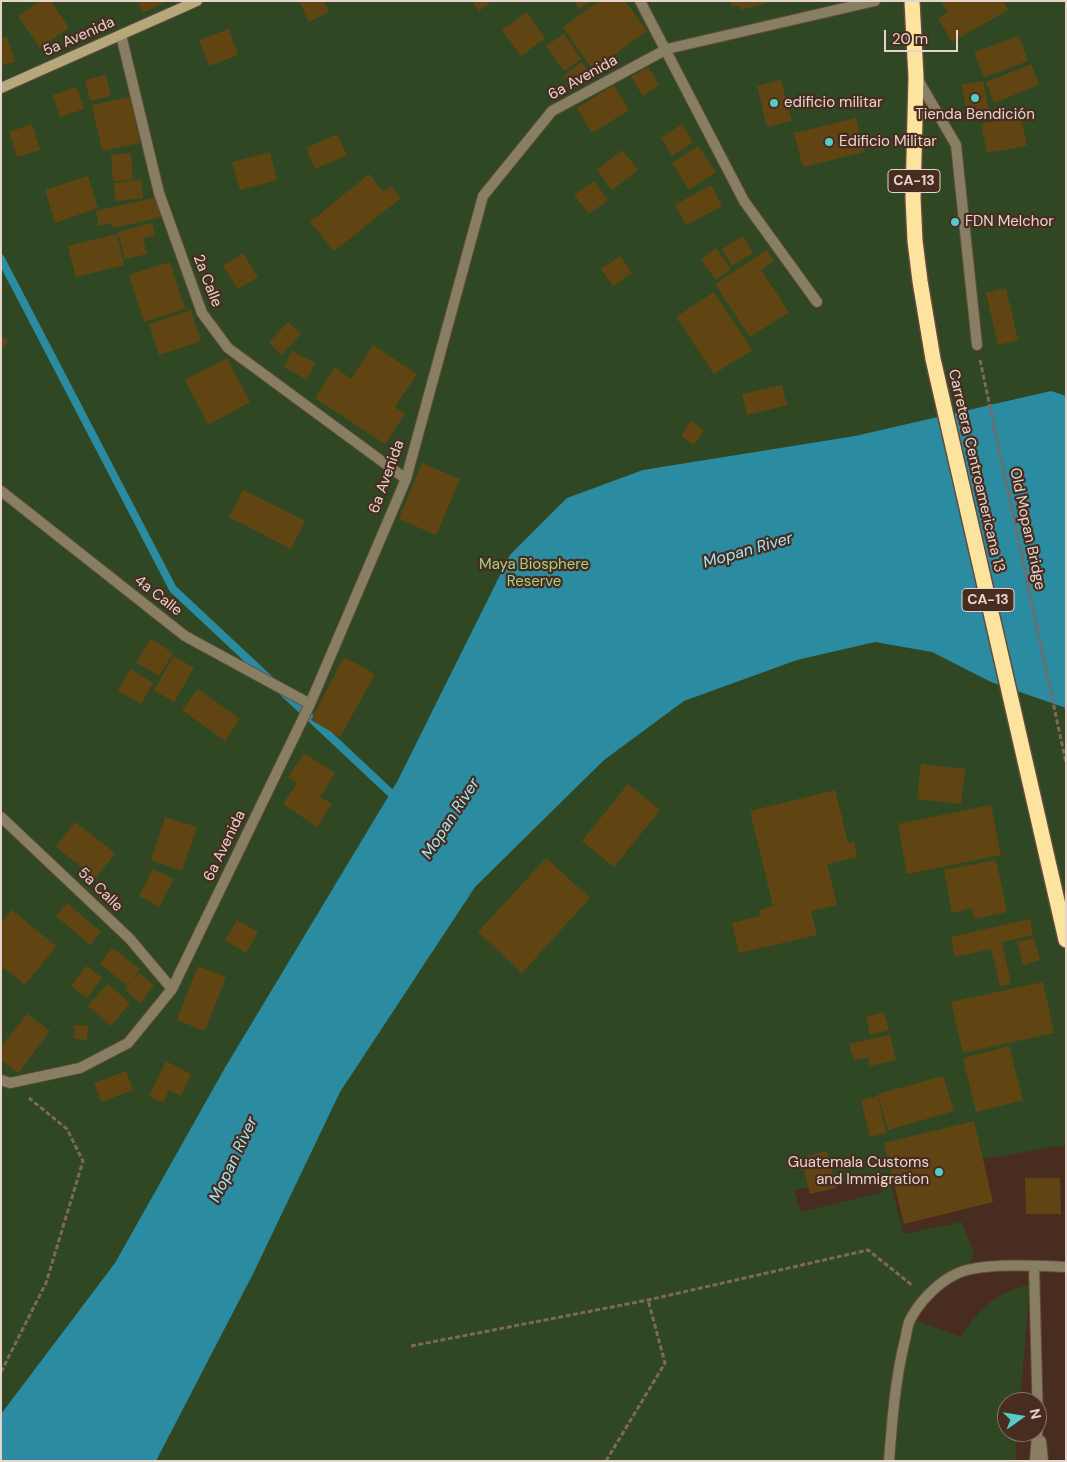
<!DOCTYPE html>
<meta charset="utf-8">
<style>
body{margin:0}
#map{position:relative;width:1067px;height:1462px;overflow:hidden;background:#482c20;font-family:"DM Sans",sans-serif}
canvas{display:block}
.frame{position:absolute;inset:0;border:2px solid #e7d5cd;pointer-events:none}
.north{position:absolute;left:997px;top:1392px;width:50px;height:50px;box-sizing:border-box;background:#482c20;border:1px solid #887065;border-radius:50%;rotate:77deg;font-size:14px;font-weight:700;line-height:20px;text-align:center;color:#e7d5cd}
.north::after{content:'';display:block;margin:auto;width:18px;height:22px;background:#54cdc7;clip-path:polygon(50% 0,100% 100%,50% 72%,0 100%)}
.scale{position:absolute;left:884px;top:30px;width:74px;height:22px;box-sizing:border-box;border:2px solid #e7d5cd;border-top:0;padding-left:6px;font-size:15px;line-height:18px;white-space:nowrap;color:#e7d5cd;-webkit-text-stroke:4px #482c20;paint-order:stroke}
</style>
<div id="map">
<canvas width="1067" height="1462"></canvas>
<div class="frame"></div>
<div class="north">N</div>
<div class="scale">20 m</div>
</div>
<script>
const ctx = document.querySelector('canvas').getContext('2d');
ctx.lineJoin = 'round';
function fillPath(path, color) {
  ctx.fillStyle = color;
  ctx.fill(path, 'evenodd');
}
function trace(path, color, width, dash) {
  ctx.strokeStyle = color;
  ctx.lineWidth = width;
  ctx.lineCap = dash ? 'butt' : 'round';
  ctx.setLineDash(dash || []);
  ctx.stroke(path);
}
function drawText(font, color, halo, rows, align = 'center') {
  ctx.font = font + ' "DM Sans",sans-serif';
  ctx.lineWidth = 4.5;
  ctx.setLineDash([]);
  ctx.textBaseline = 'middle';
  ctx.strokeStyle = halo;
  ctx.fillStyle = color;
  for (const [text, x, y, turn = 0] of rows) {
    ctx.save();
    ctx.translate(x, y);
    ctx.rotate((+turn || 0) * Math.PI / 180);
    ctx.textAlign = isNaN(turn) ? turn : align;
    if (halo) ctx.strokeText(text, 0, 0);
    ctx.fillText(text, 0, 0);
    ctx.restore();
  }
}
fillPath(new Path2D(`
 M1,1H1066V1145L888,1175L904,1234L962,1222L974,1253L971,1262L942,1277L909,1318L961,1337C978,1310 997,1291 1030,1285L1020,1402H1007V1432H1017L1015,1461H156L249,1282L80,1309L1,1414ZM874,1177L883,1192L801,1212L794,1190Z`), '#2f4823');
fillPath(new Path2D(`
 M1051,391L1066,396V708L991,682L932,652L875,642L797,660L684,701L604,760L475,887L340,1092L253,1274L156,1461H1V1414L115,1263L226,1066L397,782L510,555L567,498L643,470L855,436Z`), '#2a8ba1');
trace(new Path2D(`
 M1,259L173,589L269,679
 M284,693L398,800`), '#2a8ba1', 8);
fillPath(new Path2D(`
 M40,1H51L69,28L40,48L18,16Z
 M138,1H167L143,13Z
 M299,1H324L329,12L309,22Z
 M472,1H492L479,11Z
 M575,1H592L579,9Z
 M599,1H625L647,31L593,70L563,27Z
 M731,1H765L766,3L740,10L739,5L732,7Z
 M941,1H1003L1008,10L952,42L938,18L948,12Z
 M527,12L545,38L521,56L502,30Z
 M229,29L238,55L209,66L199,40Z
 M564,34L581,59L564,71L546,46Z
 M1019,36L1028,61L984,77L974,52Z
 M7,37L15,62L1,65V38Z
 M581,62L590,73L573,87L564,76Z
 M1031,64L1039,85L994,103L986,82Z
 M648,67L659,85L643,96L631,77Z
 M106,75L111,96L90,101L85,80Z
 M781,80L792,121L767,127L757,86Z
 M983,81L989,112L967,116L962,85Z
 M614,85L629,110L592,133L577,108Z
 M77,87L84,109L60,117L53,95Z
 M130,97L140,143L102,151L92,105Z
 M1021,116L1027,146L987,153L981,124Z
 M856,118L864,152L803,167L794,133Z
 M32,124L40,150L17,157L9,132Z
 M682,124L693,142L672,156L661,138Z
 M337,134L347,155L315,169L306,148Z
 M698,146L716,172L689,190L672,163Z
 M622,150L638,170L612,190L597,170Z
 M270,152L277,180L240,190L232,162Z
 M131,153L133,180L113,181L111,155Z
 M369,174L383,192L391,186L401,198L334,251L310,222Z
 M88,176L98,208L55,223L45,190Z
 M141,180L143,198L115,201L114,183Z
 M594,181L608,200L589,214L574,195Z
 M711,185L722,206L686,225L675,205Z
 M158,197L162,217L113,228L112,223L99,226L96,211Z
 M152,223L155,235L143,238L147,254L125,259L118,232Z
 M117,234L124,265L76,277L68,246Z
 M743,236L753,253L732,266L722,249Z
 M716,248L731,269L716,280L701,260Z
 M767,250L774,261L761,270L789,312L750,337L715,284Z
 M243,253L258,277L238,289L223,266Z
 M620,256L632,273L613,286L601,269Z
 M170,262L185,309L144,322L129,275Z
 M1006,288L1018,340L998,345L986,293Z
 M714,292L752,350L714,374L676,317Z
 M191,310L201,341L159,355L149,324Z
 M288,322L301,334L281,355L269,342Z
 M1,336L8,341L1,350Z
 M373,345L417,374L395,407L405,414L385,444L315,398L335,367L351,379Z
 M292,351L315,363L307,380L284,367Z
 M227,358L250,402L208,425L185,380Z
 M782,385L787,405L747,415L742,394Z
 M691,421L704,430L694,445L681,436Z
 M422,463L460,479L436,535L399,519Z
 M243,490L305,521L291,549L229,517Z
 M151,639L173,653L159,676L136,662Z
 M174,656L194,668L174,702L154,690Z
 M344,657L375,674L340,737L311,720Z
 M130,669L153,683L141,704L118,691Z
 M198,689L240,719L225,741L182,710Z
 M304,753L335,773L320,797L332,804L317,827L283,804L297,783L288,777Z
 M921,764L965,769L961,804L917,799Z
 M628,784L660,810L614,867L582,841Z
 M835,790L848,843L854,842L857,857L827,864L837,905L811,911L817,935L739,953L732,923L761,916L759,910L773,906L750,811Z
 M991,805L1001,855L907,874L898,824Z
 M165,817L197,827L182,871L151,860Z
 M75,822L115,853L96,878L56,847Z
 M546,858L590,898L522,973L478,932Z
 M996,860L1007,912L974,919L972,908L952,913L944,870Z
 M153,869L174,879L159,907L139,896Z
 M67,903L101,932L90,945L56,916Z
 M12,910L56,946L25,985L4,968L1,972V923Z
 M1030,919L1033,935L1002,942L1011,984L1000,986L991,949L955,957L951,937Z
 M237,920L258,932L246,953L225,940Z
 M1034,938L1040,960L1023,965L1017,942Z
 M112,948L140,969L128,986L100,964Z
 M86,966L102,978L87,998L71,986Z
 M198,966L226,977L205,1031L177,1020Z
 M139,973L154,985L140,1003L125,990Z
 M1043,982L1054,1033L963,1053L951,1002Z
 M108,984L130,1003L111,1026L88,1006Z
 M884,1012L889,1030L870,1035L866,1017Z
 M27,1014L50,1031L18,1073L1,1060V1047Z
 M75,1025L88,1026L87,1040L74,1039Z
 M890,1035L896,1060L870,1066L868,1057L854,1060L849,1044Z
 M1009,1046L1023,1100L976,1112L963,1058Z
 M166,1061L191,1074L181,1096L169,1090L163,1103L149,1096Z
 M126,1071L133,1090L101,1102L94,1083Z
 M943,1076L954,1111L888,1130L878,1094Z
 M878,1096L886,1133L870,1137L861,1100Z
 M974,1121L993,1202L904,1224L884,1143Z
 M827,1151L836,1188L810,1194L801,1158Z
 M1025,1178H1060L1061,1214H1026Z`), '#604513');
const lane = new Path2D(`
 M917,78L956,145L977,345
 M1034,1266L1038,1422L1035,1461
 M1041,1441L1043,1461`);
const street = new Path2D(`
 M640,1L744,201L817,302
 M121,35L159,193L202,313L228,348L406,479
 M1,491L185,636L310,704
 M1,817L130,939L172,989
 M1,1080L10,1083L80,1068L128,1043L172,989L310,704L406,479L483,196L552,111L667,49L875,1
 M889,1461C892,1422 895,1382 904,1344C906,1337 907,1328 909,1322C918,1303 937,1283 956,1274C980,1262 1038,1266 1066,1267`);
const secondary = new Path2D(`
 M1,88L197,1`);
const highway = new Path2D(`
 M912,1L916,77L913,198L915,241L920,281L933,359L1066,940`);
trace(lane, '#654a3f', 12);
trace(street, '#654a3f', 12);
trace(secondary, '#654a3f', 12);
trace(highway, '#654a3f', 18);
trace(new Path2D(`
 M980,360L1066,763
 M411,1346L648,1300L868,1250L913,1286
 M1,1372L46,1283L83,1161L67,1129L29,1098
 M606,1461L665,1363L648,1300`), '#80675d', 3, [5, 2.5]);
trace(lane, '#887e62', 10);
trace(street, '#887e62', 10);
trace(secondary, '#b7a87b', 10);
trace(highway, '#fde49e', 15);
for (const [x, y, r, color] of [
 [975,98,5,"#54cdc7"],
 [774,103,5,"#54cdc7"],
 [829,142,5,"#54cdc7"],
 [955,222,5,"#54cdc7"],
 [939,1172,5,"#54cdc7"]
]) {
  const dot = new Path2D();
  dot.arc(x, y, r, 0, 2 * Math.PI);
  ctx.fillStyle = color;
  ctx.fill(dot);
  trace(dot, '#482c20', 2);
}
for (const [x, y, w] of [
 [914,181,52],
 [988,600,52]
]) {
  const box = new Path2D();
  box.roundRect(x - w / 2, y - 11.5, w, 23, 4);
  ctx.fillStyle = '#482c20';
  ctx.fill(box);
  trace(box, '#e7d5cd', 1);
}
drawText('bold 14px', '#e7d5cd', null, [
 ["CA-13",914,181],
 ["CA-13",988,600]
]);
drawText('15px', '#e7d5cd', '#482c20', [
 ["5a Avenida",79,37,-24],
 ["6a Avenida",583,78,-29],
 ["2a Calle",207,281,69],
 ["Carretera Centroamericana 13",976,471,77],
 ["6a Avenida",387,477,-70],
 ["Old Mopan Bridge",1027,529,78],
 ["4a Calle",158,596,38],
 ["6a Avenida",225,846,-64],
 ["5a Calle",100,890,44]
]);
drawText('15px', '#e7d5cd', '#482c20', [
 ["edificio militar",784,103],
 ["Tienda Bendición",975,115,"center"],
 ["Edificio Militar",839,142],
 ["FDN Melchor",965,222],
 ["Guatemala Customs",929,1163,"right"],
 ["and Immigration",929,1180,"right"]
], 'left');
drawText('15px', '#9fd584', '#482c20', [
 ["Maya Biosphere",534,565],
 ["Reserve",534,582]
]);
drawText('italic 16px', '#a2e8fa', '#482c20', [
 ["Mopan River",748,551,-16],
 ["Mopan River",451,819,-57],
 ["Mopan River",234,1160,-65]
]);
</script>
